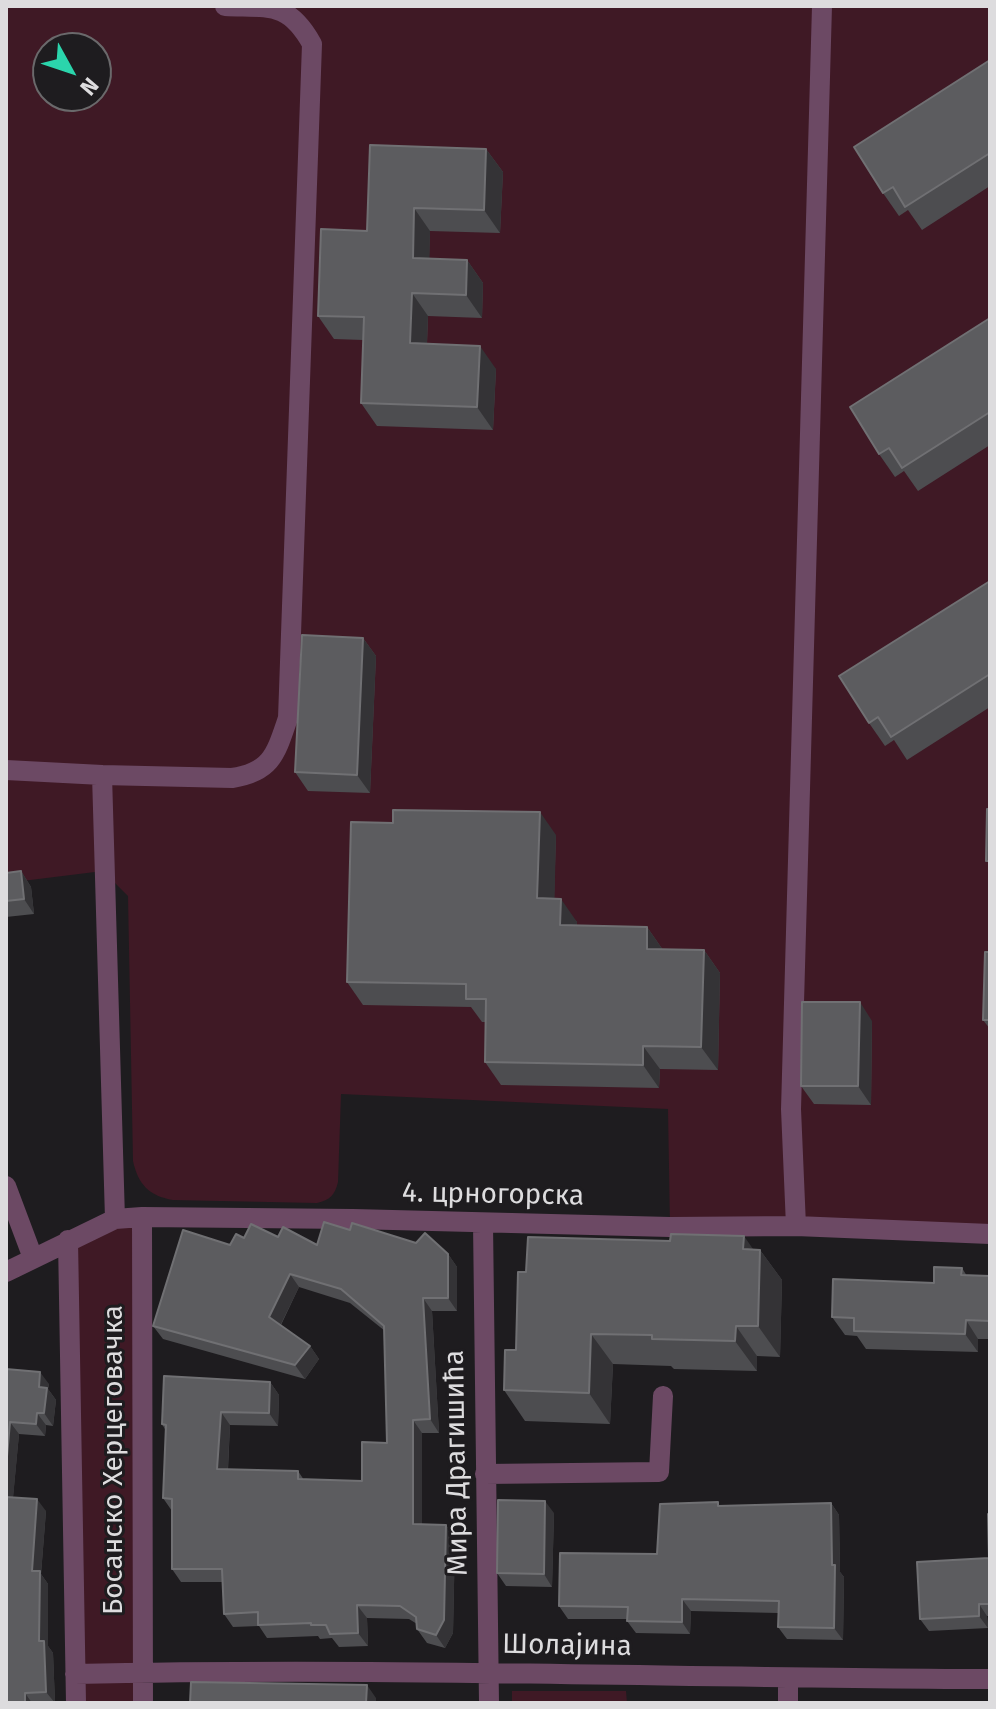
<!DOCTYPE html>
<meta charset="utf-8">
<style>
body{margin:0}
#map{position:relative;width:996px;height:1709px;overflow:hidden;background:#1e1c1f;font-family:"Fira Sans",sans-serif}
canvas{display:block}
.frame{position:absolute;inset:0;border:8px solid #dddcde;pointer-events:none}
.north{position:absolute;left:32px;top:32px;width:80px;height:80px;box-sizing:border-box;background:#1e1c1f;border:2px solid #6a696b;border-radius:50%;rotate:130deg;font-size:22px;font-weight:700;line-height:32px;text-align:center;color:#dddcde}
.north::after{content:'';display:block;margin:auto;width:28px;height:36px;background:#2bd5ac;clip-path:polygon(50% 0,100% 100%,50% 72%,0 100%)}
</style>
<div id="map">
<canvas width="996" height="1709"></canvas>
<div class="frame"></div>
<div class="north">N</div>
</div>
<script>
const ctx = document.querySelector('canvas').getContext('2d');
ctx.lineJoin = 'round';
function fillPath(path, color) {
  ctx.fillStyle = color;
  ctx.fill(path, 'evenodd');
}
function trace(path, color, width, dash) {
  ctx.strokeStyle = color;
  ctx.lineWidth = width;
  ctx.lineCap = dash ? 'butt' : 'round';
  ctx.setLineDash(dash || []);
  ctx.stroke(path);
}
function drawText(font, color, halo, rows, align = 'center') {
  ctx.font = font + ' "Fira Sans",sans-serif';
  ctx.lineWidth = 6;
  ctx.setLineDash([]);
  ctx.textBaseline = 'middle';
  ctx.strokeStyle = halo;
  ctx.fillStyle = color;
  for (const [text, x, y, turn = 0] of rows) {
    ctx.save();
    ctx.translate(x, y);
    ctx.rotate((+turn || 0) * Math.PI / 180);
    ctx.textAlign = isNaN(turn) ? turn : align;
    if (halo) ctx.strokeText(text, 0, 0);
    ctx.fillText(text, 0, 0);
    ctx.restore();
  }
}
fillPath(new Path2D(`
 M6,6H990V1234L670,1227L668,1109L341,1094L338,1182C335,1195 330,1200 317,1203L173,1200C149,1196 138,1184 133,1161L128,896L103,871L6,883ZM48,48H96V96H48Z
 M142,1217L143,1703H76L68,1240Z
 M512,1691H626L627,1703H512Z`), '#3f1925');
trace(new Path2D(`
 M6,770L102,775
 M6,1186L33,1258
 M142,1217L143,1703
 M115,1219L102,775L232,778C272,772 276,753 288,718L312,44C288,1 269,8 225,6
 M483,1223L489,1703
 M796,1226L791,1109L822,6
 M68,1240L76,1703
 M6,1272L115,1219L142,1217L353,1219L670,1227L796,1226L990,1234
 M485,1474L659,1472L663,1396
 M75,1674C380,1667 685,1678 990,1679
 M788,1703V1679`), '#6c4964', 20);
fillPath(new Path2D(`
 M990,60V186L922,230L908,210L899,216L883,193Z
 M486,149L503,172L500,233L430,231L429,259L467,260L483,283L482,318L428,316L427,344L496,369L493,430L377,426L361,403L363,340L334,339L318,316L367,231Z
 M990,318V445L918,491L904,471L895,477L879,454Z
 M990,581V707L907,760L894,740L885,746L869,723Z
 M363,638L376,656L370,793L308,791L295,772Z
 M556,835L554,899L577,922V925L647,927L663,950H704L720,973L718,1070L660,1069L659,1088L501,1085L485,1062L486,1022H482L471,1007L363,1005L347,982Z
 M21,871L31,887L34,914L6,917V873Z
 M990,952V1029L983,1020Z
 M872,1021L871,1105L814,1104L801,1086Z
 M350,1230L448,1254L457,1267V1311H432L439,1433H422V1524L446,1525L455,1538L453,1633L445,1648L427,1643L417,1629V1624L409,1619L367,1618L368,1646L339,1647L332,1638L320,1639L318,1636L267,1638L259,1626L233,1627L224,1614L222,1582H181L172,1569V1511L163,1498L166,1431L162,1424L270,1382L279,1395L278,1426L230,1425L228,1470L298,1471L304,1480L362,1481L387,1443L385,1331L350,1303L299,1287L281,1325L310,1346L319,1359L305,1379L163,1339L153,1326L230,1245L244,1238L278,1237L317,1245Z
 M753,1249L760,1250L782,1280L780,1357L757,1356V1371L674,1369L671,1366L613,1364L610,1424L525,1421L504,1390L516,1350L526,1272Z
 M962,1268L967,1276H990V1339H978V1352L866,1349L857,1336L845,1335L832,1317L934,1283Z
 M6,1369L49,1384L48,1389L56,1400L53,1426L46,1425L45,1436L19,1434L13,1497L46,1511L41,1574L48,1584V1646L53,1653L55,1703H6Z
 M831,1503L839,1515L840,1572L844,1577L843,1640L787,1639L778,1627V1613L691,1611L690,1634L636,1633L627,1621V1619H568L559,1606L657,1554L720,1506Z
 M554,1513L552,1587L506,1586L497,1573Z
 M990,1514V1616H987L988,1628L929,1631L920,1619L989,1558Z`), '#4d4d50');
fillPath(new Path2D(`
 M486,149L503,172L500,233L484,210Z
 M414,208L430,231L429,281L413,258Z
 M467,260L483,283L482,318L466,295Z
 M412,293L428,316L426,366L410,343Z
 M480,346L496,369L493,430L477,407Z
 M363,638L376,656L370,793L357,775Z
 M540,812L556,835L554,921L537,898Z
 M21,871L31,887L34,914L24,899Z
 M561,899L577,922L576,948L560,925Z
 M647,927L663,950L647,949Z
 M704,950L720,973L718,1070L701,1047Z
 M860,1002L872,1021L871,1105L858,1086Z
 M643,1046L660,1069L659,1088L643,1065Z
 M744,1236L760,1259V1250L782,1280L780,1357L758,1326L743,1249Z
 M448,1254L457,1267V1311L448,1298Z
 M290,1274L299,1287L278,1330L269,1317Z
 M423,1298L432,1311L439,1433L430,1419Z
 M966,1320L978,1339V1352L965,1334Z
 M736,1326L757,1356V1371L735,1341Z
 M591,1334L613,1364L610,1424L589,1393Z
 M310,1346L319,1359L305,1379L295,1365Z
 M40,1372L49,1384L48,1389L56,1400L53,1426L44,1413L39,1387Z
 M270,1382L279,1395L278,1426L269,1413Z
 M221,1412L230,1425L227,1483L217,1469Z
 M37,1413L46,1425L45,1436L36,1424Z
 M413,1420L422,1433V1537L413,1524Z
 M10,1422L19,1434L12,1509L6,1500V1468Z
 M37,1499L46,1511L41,1574L48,1584V1646L53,1653L55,1703L46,1692L39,1641L32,1571Z
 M545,1501L554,1513L552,1587L544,1574Z
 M831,1503L839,1515L840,1572L844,1577L843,1640L834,1628Z
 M446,1525L455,1538L453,1633L445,1648L436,1635Z
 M682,1599L691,1611L690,1634L682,1622Z
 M979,1604L987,1616L988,1628L979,1616Z
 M357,1605L367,1618L368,1646L358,1633Z
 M367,1685L376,1698V1703H366Z
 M25,1693L32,1703H25Z`), '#343336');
const building = new Path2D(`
 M990,60V153L905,207L893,187L883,193L854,147Z
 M370,145L486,149L484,210L414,208L413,258L467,260L466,295L412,293L410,343L480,346L477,407L361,403L364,317L318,316L321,229L367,231Z
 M990,318V412L902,468L889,448L879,454L850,407Z
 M990,581V674L891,737L878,717L869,723L839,676Z
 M302,635L363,638L357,775L295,772Z
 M987,809H990V861H986Z
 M393,810L540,812L537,898L561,899L560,925L647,927V949L704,950L701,1047L643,1046V1065L485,1062L486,999H466V984L347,982L351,822L393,823Z
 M21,871L24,899L6,901V873Z
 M985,952H990V1020H983Z
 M802,1002H860L858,1086H801Z
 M324,1222L350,1230L352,1223L416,1243L425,1233L448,1254V1298H423L430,1419L413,1420V1524L446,1525L444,1620L436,1635L417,1629L416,1617L400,1606L357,1605L358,1633L330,1634L326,1625H311V1623L258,1625V1612L224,1614L222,1569H172V1499L163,1498L166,1425L162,1424L164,1376L270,1382L269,1413L221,1412L217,1469L298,1471V1479L362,1481V1442L387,1443L384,1326L341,1289L290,1274L269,1317L310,1346L295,1365L153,1326L183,1230L230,1245L236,1234L244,1238L251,1224L278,1237L283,1227L317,1245Z
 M671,1234L744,1236L743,1249L760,1250L758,1326H736L735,1341L652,1339V1335L591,1334L589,1393L504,1390L505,1350H516L518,1272H526L528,1237L670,1241Z
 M934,1267L962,1268L961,1275L990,1276V1321L966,1320L965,1334L854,1331V1318L832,1317L833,1279L934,1283Z
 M6,1369L40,1372L39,1387L47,1388L44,1413H37L36,1424L10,1422L6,1468Z
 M6,1497L37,1499L32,1571H40L39,1641H44L46,1692L25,1693V1703H6Z
 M498,1500L545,1501L544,1574L497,1573Z
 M718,1502V1506L831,1503L832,1565H835L834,1628L778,1627L779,1601L682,1599V1622L627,1621L628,1607L559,1606L560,1553L657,1554L660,1504Z
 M988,1514H990V1604H979V1616L920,1619L917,1562L989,1558Z
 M191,1682L367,1685L366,1703H190Z
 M723,1702V1703H657Z`);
fillPath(building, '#5c5c5f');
trace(building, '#707073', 2);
drawText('28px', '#dddcde', '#1e1c1f', [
 ["4. црногорска",493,1195,1],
 ["Босанско Херцеговачка",114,1460,-90],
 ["Мира Драгишића",457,1463,-91],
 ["Шолајина",567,1646,1]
]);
</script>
